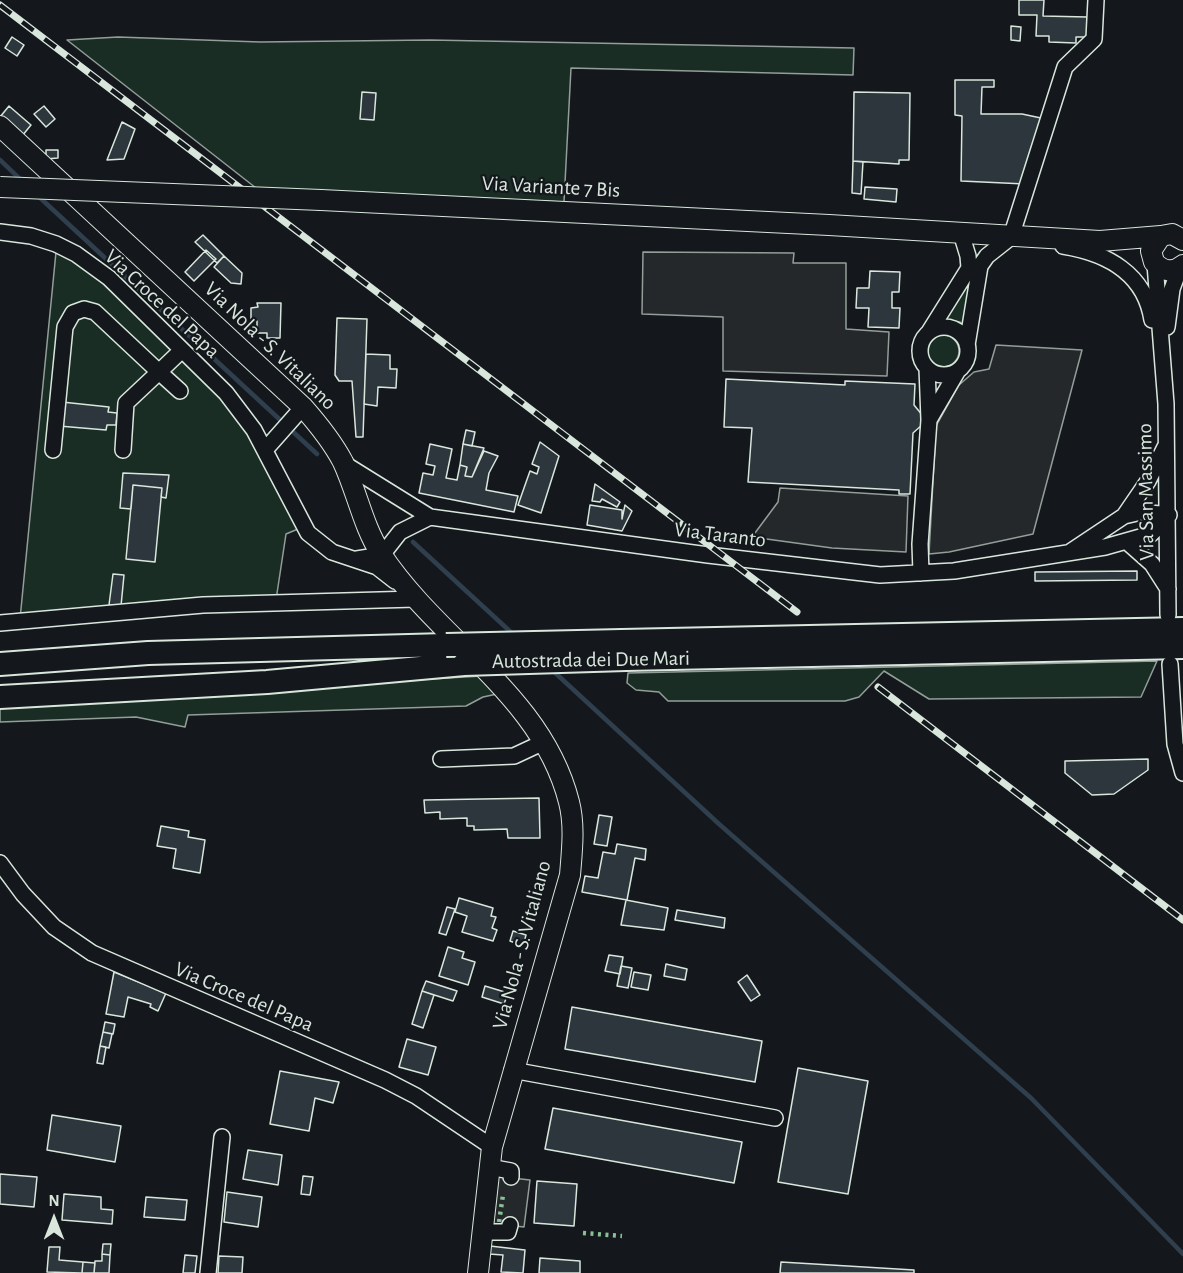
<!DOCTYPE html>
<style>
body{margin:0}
#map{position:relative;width:1183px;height:1273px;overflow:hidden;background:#14181c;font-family:"Alegreya Sans",sans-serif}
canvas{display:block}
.north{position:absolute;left:24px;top:1189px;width:60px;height:60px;-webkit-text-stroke:4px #14181c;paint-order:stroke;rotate:0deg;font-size:16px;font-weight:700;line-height:24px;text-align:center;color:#d8e6dc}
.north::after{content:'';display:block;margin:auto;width:21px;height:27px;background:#d8e6dc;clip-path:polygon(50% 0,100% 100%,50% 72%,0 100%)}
</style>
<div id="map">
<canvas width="1183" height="1273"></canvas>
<div class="north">N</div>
</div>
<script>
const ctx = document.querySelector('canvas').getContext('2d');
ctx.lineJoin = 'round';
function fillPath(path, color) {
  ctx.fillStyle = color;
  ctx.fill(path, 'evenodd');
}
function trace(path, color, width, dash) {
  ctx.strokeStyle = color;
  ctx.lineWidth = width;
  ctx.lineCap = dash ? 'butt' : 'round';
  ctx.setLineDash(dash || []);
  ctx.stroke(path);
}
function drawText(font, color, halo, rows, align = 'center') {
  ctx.font = font + ' "Alegreya Sans",sans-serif';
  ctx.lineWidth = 4.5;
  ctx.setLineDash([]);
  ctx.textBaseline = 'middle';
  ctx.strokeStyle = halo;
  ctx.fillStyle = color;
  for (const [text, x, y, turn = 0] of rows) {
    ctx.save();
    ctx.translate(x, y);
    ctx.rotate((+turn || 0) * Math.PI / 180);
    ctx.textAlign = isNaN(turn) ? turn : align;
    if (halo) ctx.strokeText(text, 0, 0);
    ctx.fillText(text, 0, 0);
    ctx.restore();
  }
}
const green = new Path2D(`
 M118,37L260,42L430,40L854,48L853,75L571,68L564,202L256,188L67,40Z
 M56,252L70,258L102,281L233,409L255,444L298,529L286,534L276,600L20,619Z
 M973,269L964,326L960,322L944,319Z
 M927 351a16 16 0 1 1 32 0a16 16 0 1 1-32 0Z
 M1157,661L1141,697L929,699L884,671L859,697L845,701H668L659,692L636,690L627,683L628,673Z
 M482,676L497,694L483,697L466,706L188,715L185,727L136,717L0,722V704Z`);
fillPath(green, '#1a2d24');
trace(green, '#939e99', 1.5);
const parking = new Path2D(`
 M643,252L794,253L793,263H846V329L889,332L887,376L723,371V317L642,314Z
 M996,345L1082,350L1033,534L949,552L929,554L936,426L959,385L974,372L989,369Z
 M780,488L908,496L906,552L832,548L752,537L778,502Z
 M494,1176L530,1180L524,1227L488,1223Z`);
fillPath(parking, '#24282b');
trace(parking, '#939e99', 1.5);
trace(new Path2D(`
 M0,160L22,181
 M37,195L317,454
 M413,542L514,635
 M551,669L719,824L1031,1098L1183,1254`), '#2f3f4d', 4.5);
const building = new Path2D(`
 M1019,0H1044L1043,16L1087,17V37H1076V43L1049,42V36H1036L1037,15H1019Z
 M1011,26L1021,27L1020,41L1011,40Z
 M12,37L24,45L17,56L5,48Z
 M955,80H994V87H982L981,114H1022L1041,118L1025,184L961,181L962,116L955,115Z
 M362,92L376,93L374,120L360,119Z
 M854,92L910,93L909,160H899V164L853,161Z
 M9,106L31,125L22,136L0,117Z
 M44,106L55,119L46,127L34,114Z
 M122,122L135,129L124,159L107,160Z
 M46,150H58V158L46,159Z
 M853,161L863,162L861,194L852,193Z
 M865,187L897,189L896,202L864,199Z
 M203,235L224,256L217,263L195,242Z
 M206,250L216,259L194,281L185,272Z
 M224,256L242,273L241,284L231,283L214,267Z
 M870,271L900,272L899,292H892V308H900L899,328L868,327L869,308H856L857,288H869Z
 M257,303H281L280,338H267V333H257V321H251V308L258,307Z
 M337,318L367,319L363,437H356L352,381H339L335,375Z
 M366,354L390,355V369H397L396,388L378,387L377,406L364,404Z
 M726,379L845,385V381L915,384L914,405L923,416L922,425L913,433L910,494H899V490L748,482L752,428L724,427Z
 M62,402L109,407L108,412L117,413L116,425H107L106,430L59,426Z
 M466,430L475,432L472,446L463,444Z
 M540,442L559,456L541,513L518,505L530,471L537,474L539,467L532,464Z
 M430,444L452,449L446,478L457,480L460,465L467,467L465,476L472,477L484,451L498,456L489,473L486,490L518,496L514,512L419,493L423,473L433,475L435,466L426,464Z
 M463,444L484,448L472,477L465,476L467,467L460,465Z
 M123,473L169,475L166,498L161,497L162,488L133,485L131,509L120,508Z
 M595,484L620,502L617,507L602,499L600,502L592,501Z
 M133,485L162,488L155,562L126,559Z
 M590,505L622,510V519L625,505L632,511L622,531L587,525Z
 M1137,571V580L1035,581V572Z
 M113,574L124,575L121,606L109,605Z
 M1148,759V770L1114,794L1092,795L1065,773V761Z
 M539,798L540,838H508L507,829L474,830V826H467V818L440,819V812L425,813L424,800Z
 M599,815L612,817L607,846L594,844Z
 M161,826L189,831L188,837L205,840L200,873L173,868L176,849L157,846Z
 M617,844L646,849L645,860L635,858L627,900L582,892L585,876L598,878L603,852L615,854Z
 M459,898L493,908L491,916L496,917L492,928L497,930L493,941L462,932L467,916L455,912Z
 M626,900L668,908L664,930L621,925Z
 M447,907L455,909L446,935L439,933Z
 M677,910L725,918L724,928L675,920Z
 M513,931L526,935L523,946L510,941Z
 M448,947L464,952L462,958L475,962L468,985L439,976Z
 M609,955L623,957L620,974L605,971Z
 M666,964L687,969L685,980L664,976Z
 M621,966L632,968L628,988L617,986Z
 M114,972L166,993L158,1011L150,1007L151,1004L128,997L124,1017L106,1014Z
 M634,972L651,975L648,990L631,987Z
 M747,975L760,995L751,1001L738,982Z
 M426,981L457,991L453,1001L422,991Z
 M485,986L508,993L504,1004L482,997Z
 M422,991L434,995L423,1028L412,1024Z
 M572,1007L762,1041L755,1082L565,1049Z
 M105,1022L115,1024L113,1034L103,1032Z
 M103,1032L112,1034L109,1048L100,1046Z
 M407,1039L436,1047L428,1075L399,1067Z
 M100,1046L106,1047L103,1064L97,1063Z
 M798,1068L868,1081L848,1194L778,1182Z
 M280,1071L339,1082L333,1103L315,1098L309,1131L270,1124Z
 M553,1108L742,1142L734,1183L545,1149Z
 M52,1115L121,1126L115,1162L47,1150Z
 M248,1150L282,1155L278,1185L243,1179Z
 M0,1174L37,1177L34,1207L0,1204Z
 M303,1176L313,1177L310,1195L301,1194Z
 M537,1181L577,1184L574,1226L534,1223Z
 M227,1192L262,1197L258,1227L224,1222Z
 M64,1194L101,1197V1209L113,1210L112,1224L62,1220Z
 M146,1197L187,1200L185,1220L144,1217Z
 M103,1244H111L110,1255L102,1254Z
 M490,1246L525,1250L523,1273L501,1272L503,1255L489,1254Z
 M49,1247H60L59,1260L83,1262L82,1273L47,1272Z
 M102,1254L110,1255L109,1273H94L95,1261H102Z
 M185,1255L197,1256L195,1273H183Z
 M219,1256L243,1257L242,1273H218Z
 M540,1258L580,1261V1273H539Z
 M83,1262L95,1263L94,1273H82Z
 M781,1262L914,1270V1273H780Z`);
fillPath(building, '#2c363c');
trace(building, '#d8e6dc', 1.5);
const minor = new Path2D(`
 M0,232L31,236L56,244L76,254L109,278L226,393L254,430L308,533L332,552L377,567L395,581
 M1063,246C1107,253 1145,274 1152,320
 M1155,264L1166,404L1168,615
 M920 351a24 24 0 1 1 48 0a24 24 0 1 1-48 0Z
 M1167,327L1172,289L1180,267
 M929,332L969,268L968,256L961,233
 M967,345L980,266L987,256L1011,237L1065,67L1094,39L1096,0
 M927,368L929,420L957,372
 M53,450L65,327L73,313L84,309L95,312L159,372L182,350
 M123,450L126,403L159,372L180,391
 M265,450L303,407
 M343,463L430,517
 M1124,516L1148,481L1165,447
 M1126,541L1152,564L1168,589
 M1070,552L1124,516L1141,512L1169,515
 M357,559L382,555L400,532L430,517L708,555L880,575L954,571L1105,547L1151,534L1169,515
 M921,573L920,544L929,420
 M0,623L203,605L415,599
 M1170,664L1175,744L1183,773
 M441,759L514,756L544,742
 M0,863L23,894L54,927L92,953L385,1080L416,1096L492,1147
 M512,1070L775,1118
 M489,1167L511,1171V1177
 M482,1232H508L510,1225
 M208,1273L222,1137`);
const major = new Path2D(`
 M0,126L303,407C318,424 332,441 343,462C357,492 363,526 381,554C439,642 542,695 569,802C575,825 572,851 570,875L492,1147L478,1273
 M321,200L829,225L1100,241L1161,236
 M1183,240L1172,234L1161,236L1151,251L1154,262C1163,272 1173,273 1183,265`);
const highway = new Path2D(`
 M622,641L1183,629
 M626,659L1183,647
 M0,664L148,653L446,645
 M0,697L267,682L464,664`);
trace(minor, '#d8e6dc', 18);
trace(major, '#d8e6dc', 22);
trace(highway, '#d8e6dc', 26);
trace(minor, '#14181c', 15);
trace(major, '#14181c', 20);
trace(highway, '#14181c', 22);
const rail = new Path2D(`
 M0,5L797,612
 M878,687L1183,920`);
trace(rail, '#d8e6dc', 7);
trace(rail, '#14181c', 4.5, [14]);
const majorBridge = new Path2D(`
 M0,187L321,200`);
const highwayBridge = new Path2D(`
 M446,645L622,641
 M464,664L626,659`);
trace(majorBridge, '#d8e6dc', 22, []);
trace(highwayBridge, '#d8e6dc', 26, []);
trace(majorBridge, '#14181c', 20);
trace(highwayBridge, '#14181c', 22);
trace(new Path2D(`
 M499,1222L503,1195
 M583,1233L622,1236`), '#8ac095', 4.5, [3, 4.5]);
drawText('21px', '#d8e6dc', '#14181c', [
 ["Via Variante 7 Bis",551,187,3],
 ["Via Croce del Papa",162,304,43],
 ["Via Nola - S. Vitaliano",270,346,44],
 ["Via San Massimo",1146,492,-91],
 ["Via Taranto",720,535,7],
 ["Autostrada dei Due Mari",591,660,-1],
 ["Via Nola - S. Vitaliano",522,945,-75],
 ["Via Croce del Papa",244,997,23]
]);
</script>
